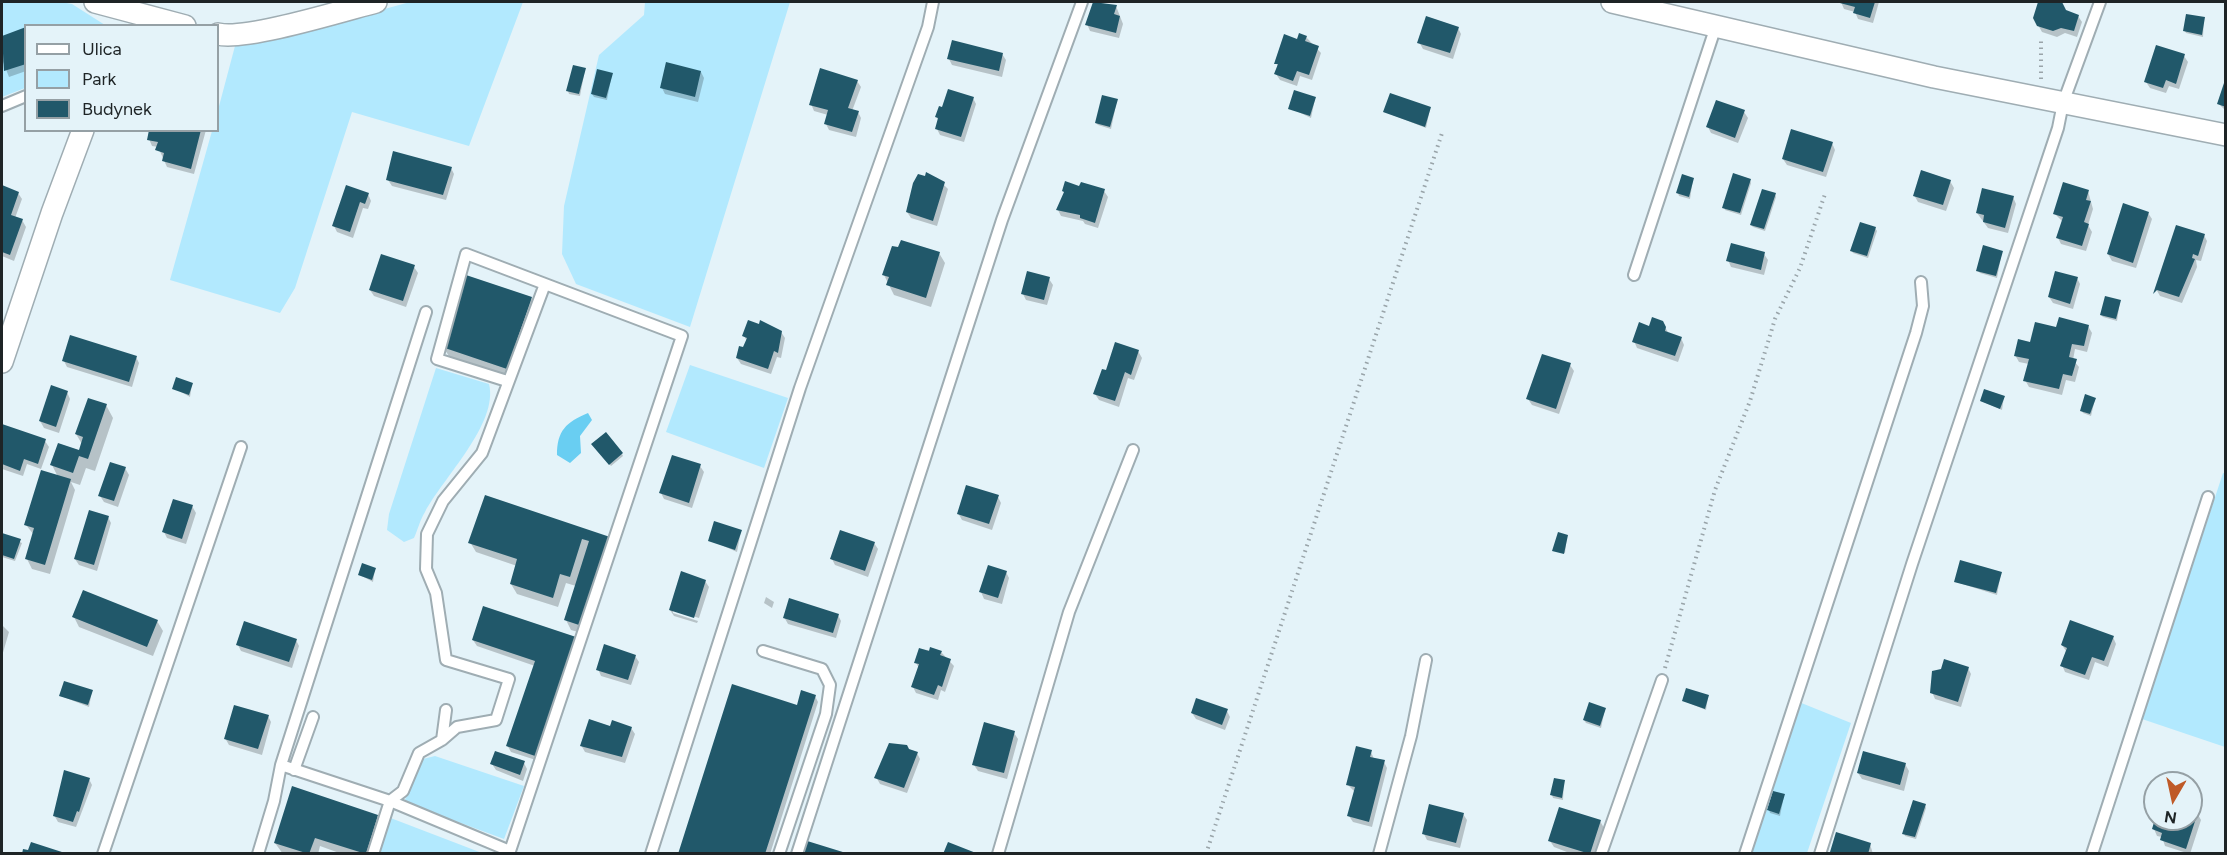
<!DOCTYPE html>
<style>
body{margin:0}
#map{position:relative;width:2227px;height:855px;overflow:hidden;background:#e4f3f9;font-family:Figtree,sans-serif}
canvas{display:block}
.frame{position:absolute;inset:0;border:3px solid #1e2426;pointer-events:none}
.legend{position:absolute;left:24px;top:24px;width:195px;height:108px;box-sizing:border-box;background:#e4f3f9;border:2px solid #95a0a5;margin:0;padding:8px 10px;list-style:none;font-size:18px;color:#1e2426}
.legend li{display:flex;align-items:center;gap:12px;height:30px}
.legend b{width:30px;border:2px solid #95a0a5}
.north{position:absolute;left:2143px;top:771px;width:60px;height:60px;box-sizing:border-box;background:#e4f3f9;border:2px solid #95a0a5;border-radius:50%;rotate:189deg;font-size:16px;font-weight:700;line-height:24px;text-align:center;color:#1e2426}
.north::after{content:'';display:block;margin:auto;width:21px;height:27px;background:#bf5a28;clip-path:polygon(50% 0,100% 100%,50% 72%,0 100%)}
</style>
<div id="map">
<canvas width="2227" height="855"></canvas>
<div class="frame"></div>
<ul class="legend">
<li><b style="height:8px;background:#fff"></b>Ulica</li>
<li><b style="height:16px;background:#b2e9fe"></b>Park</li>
<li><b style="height:16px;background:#21586a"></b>Budynek</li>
</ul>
<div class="north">N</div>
</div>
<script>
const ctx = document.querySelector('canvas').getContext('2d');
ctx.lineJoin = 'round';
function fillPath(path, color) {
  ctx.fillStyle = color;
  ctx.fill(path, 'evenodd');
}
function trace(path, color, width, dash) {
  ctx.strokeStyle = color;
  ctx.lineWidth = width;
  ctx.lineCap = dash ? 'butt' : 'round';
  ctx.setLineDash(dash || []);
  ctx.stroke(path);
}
fillPath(new Path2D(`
 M2,2H61L72,4L105,25L26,26L25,88L2,97Z
 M410,2H523L469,146L352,112L295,288L280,313L170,280L212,131L218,130V110L235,46L319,27Z
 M645,2H790L690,327L576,284L562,254L564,206L599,55L644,15Z
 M690,365L788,398L764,468L666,432Z
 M436,368L489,384C499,423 443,478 425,512C420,520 418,529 414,538L404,542L387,530L389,514Z
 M2223,473L2226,474L2225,747L2142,719Z
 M1794,700L1851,723L1807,853L1743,854Z
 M435,756L524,786L504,839L404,802L423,759Z
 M388,817L482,853L376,854Z`), '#b2e9fe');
fillPath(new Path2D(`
 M588,413L592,420L580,436L581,453L570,463L557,455C557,431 566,422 588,413Z`), '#69cef2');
fillPath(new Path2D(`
 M1094,2L1116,6L1123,24L1119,38L1090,31L1087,24Z
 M1841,2H1879L1873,23L1858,19L1855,12L1844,9Z
 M2042,2H2060L2066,12L2078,16L2082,22L2077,37L2065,33L2057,37L2042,32L2034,18Z
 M2204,19L2203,37L2186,33L2185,31Z
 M1458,28L1461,34L1453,59L1423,49L1419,42Z
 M26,29V71L9,77L2,59V37Z
 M1306,37L1321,53L1312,80L1300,76L1297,86L1280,80L1276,74L1278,67L1276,63L1298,40Z
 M1002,54L1006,60L1002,77L952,65L949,59Z
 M2184,56L2188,62L2179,89L2169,86L2166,93L2150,88L2146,82Z
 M585,70L580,96L569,94L568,91Z
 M701,72L704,78L698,102L665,94L662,88Z
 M612,74L607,100L594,97L592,94Z
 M857,81L861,87L852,111L858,112L861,118L856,137L829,130L826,124L828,115L814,111L811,104Z
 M2226,83V111L2219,104Z
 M973,98L976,104L964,142L940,135L937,129L939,121L936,116L943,109Z
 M1315,99L1311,118L1290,108Z
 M1117,100L1111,129L1098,125L1096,123Z
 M1430,109L1426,128L1385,112Z
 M1744,112L1748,118L1738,143L1711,133L1708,127Z
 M151,130H206L194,174L167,167L158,147L152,146L149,139Z
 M1832,143L1835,150L1826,177L1787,165L1783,159Z
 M451,168L454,174L446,200L392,186L388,180Z
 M927,174L937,178L948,189L937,226L911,218L907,212Z
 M1693,179L1690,199L1679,196L1678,193Z
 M1750,180L1751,183L1741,215L1725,210L1724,207Z
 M1950,181L1954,188L1946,211L1918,202L1914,195Z
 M2,187L18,193L22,199L15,218L22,220L26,227L14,261L2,256Z
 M1080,188L1104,191L1108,197L1098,228L1085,224L1083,221L1061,216L1058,210Z
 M2088,191L2093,209L2088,225L2092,232L2086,251L2061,244L2058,238L2063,222L2055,214Z
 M368,194L371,201L368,209L363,208L353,238L337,232L334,226Z
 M1775,194L1776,197L1765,231L1753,227L1751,225Z
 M2013,197L2016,204L2008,233L1988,228L1977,213Z
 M2148,213L2152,219L2136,268L2112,261L2108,254Z
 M1875,228L1877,231L1868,258L1853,253L1852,251Z
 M2204,235L2207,241L2201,261L2196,260L2197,267L2182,303L2160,296L2156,289Z
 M2002,252L1997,278L1980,273L1978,271Z
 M939,253L945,263L931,307L894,295L884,275Z
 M1764,254L1768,260L1764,275L1731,267L1728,260Z
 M414,267L418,273L406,307L374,296L370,290Z
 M2077,278L2080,284L2073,309L2053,303L2049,297Z
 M1049,279L1053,285L1047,305L1026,300L1023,294Z
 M531,298L536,308L513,378L449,356L443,347Z
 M2120,301L2117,321L2103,317L2101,315Z
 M1662,322L1669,334L1681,338L1684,345L1678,362L1637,348L1634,341Z
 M2088,326L2092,333L2087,352L2075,349L2073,360L2079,367L2075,382L2066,380L2062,395L2029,387L2025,380L2029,364L2019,362L2015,355L2057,329Z
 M781,332L785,338L781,358L777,357L771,374L741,364L737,358L747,341L744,336Z
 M1138,351L1142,358L1134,380L1128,378L1119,407L1099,400L1095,394L1107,372Z
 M136,357L139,363L132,387L67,367L64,361Z
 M1570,365L1574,371L1559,414L1532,405L1528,399Z
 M192,384L190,397L174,388Z
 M67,392L70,399L59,433L44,428L40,421Z
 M2004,397L2002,410L1981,401Z
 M2095,399L2091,416L2083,413L2082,411Z
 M106,405L113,418L95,471L86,468L80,485L71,482L75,490L50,574L32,569L27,559L34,535L26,525L58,477L52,465L79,452L82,444L76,434Z
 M2,426L45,441L49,447L41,469L27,464L23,476L2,469Z
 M595,447L622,454L623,456L611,466Z
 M700,466L704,472L692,508L664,499L661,493Z
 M125,468L129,475L118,507L104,502L100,496Z
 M998,497L1001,503L992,530L962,520L958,513Z
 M192,506L196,513L186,544L167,538L164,532Z
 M108,517L111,523L97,571L79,565L75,559Z
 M741,531L737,552L710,540Z
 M2,534L22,543L15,561L2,557Z
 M1567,536L1565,553L1554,550Z
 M609,538L588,635L571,630L566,620L576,586L566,583L558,607L517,594L511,584L517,566L476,552L470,542Z
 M874,543L878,549L868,577L835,565L832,559Z
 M375,569L373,582L360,575Z
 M1006,572L1009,578L1002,604L984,599L981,592Z
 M2001,573L1997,595L1956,582Z
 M705,581L709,587L699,618L673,610V613L698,621L697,623L674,616L670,610Z
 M766,597L774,602L772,608L764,603Z
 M838,615L841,621L836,638L788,624L784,617Z
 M74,617L157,621L163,631L153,656L79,627Z
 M2,625L9,632L2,656Z
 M2113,637L2116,644L2108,667L2095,662L2089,680L2065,672L2062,665L2066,651L2062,645Z
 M296,640L299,646L292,668L241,651L238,645Z
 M473,640H578L542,762L511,752L507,745L535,666L477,646Z
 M920,649L941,652L954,666L945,692L941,690L938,700L916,693L913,687L919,668L916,663Z
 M635,656L639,662L631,685L601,676L598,669Z
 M1968,668L1971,674L1961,707L1935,699L1932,692Z
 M92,691L89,707L61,696Z
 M815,696L818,702L770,854H680L798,707Z
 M1708,697L1706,710L1684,701Z
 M1605,709L1601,728L1586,723L1584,720Z
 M1227,711L1230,717L1225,730L1196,719L1192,713Z
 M268,716L271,722L262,755L229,745L225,738Z
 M611,728H631L635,734L625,763L585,752L581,745Z
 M1014,733L1018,739L1007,779L978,771L974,765Z
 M908,750L917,753L920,759L907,793L880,784L876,777Z
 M1371,752L1374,759L1384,762L1387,768L1372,827L1353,822L1349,816L1355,792L1348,785Z
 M524,763L527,769L523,781L496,770L492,764Z
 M1905,764L1909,771L1904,791L1862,779L1858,773Z
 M89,779L92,785L76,827L58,822L54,815Z
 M1564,781L1563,800L1553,798L1552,795Z
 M1784,796L1780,816L1770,813L1769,810Z
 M1925,805L1926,808L1916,839L1905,836L1904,833Z
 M2191,812L2197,813L2201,820L2190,854L2165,846L2162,837L2157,836L2154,829L2155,819H2191Z
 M1463,814L1467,820L1460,848L1427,840L1424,834Z
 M377,816L383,826L374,854H342L320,846L318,854H283L275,843Z
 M1600,821L1604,828L1595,854H1572L1554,847L1550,841Z
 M1837,834L1870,844L1873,854H1833Z`), '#0003');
fillPath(new Path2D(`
 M1093,2L1117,5L1114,14L1120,16L1116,33L1085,25Z
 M1836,2H1875L1870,18L1853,13L1855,7Z
 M2038,2H2062L2066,10L2079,15L2074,31L2061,28L2053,31L2037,26L2033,18Z
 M2186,14L2205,17L2202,35L2183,31Z
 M1426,16L1459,27L1450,53L1417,43Z
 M26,27V64L4,71L2,36Z
 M1299,33L1307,36L1305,41L1319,46L1309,75L1297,71L1293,81L1274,74L1278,64H1274L1284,34L1297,39Z
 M952,40L1003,53L999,71L947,59Z
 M2156,45L2185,54L2176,84L2166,80L2163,88L2144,82Z
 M666,62L701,71L695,97L660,88Z
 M573,65L586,68L579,94L566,91Z
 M820,68L858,80L848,108L859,111L852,132L824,124L828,110L809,105Z
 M597,69L613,73L606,98L591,94Z
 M2225,80H2226V107L2217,104Z
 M948,89L974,97L961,137L935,129L938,118L935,117L939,106L942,107Z
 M1294,90L1316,97L1310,116L1288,109Z
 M1390,93L1431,107L1425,127L1383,112Z
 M1102,95L1118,99L1110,127L1095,123Z
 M1716,100L1745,110L1735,138L1706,127Z
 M1791,129L1833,142L1823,172L1782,159Z
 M149,130H201L191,169L162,161L164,153L155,150L158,142L147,140Z
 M393,151L452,167L443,195L386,180Z
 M1921,170L1951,180L1943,205L1913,196Z
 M926,172L945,182L933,221L906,212L913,183L918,174L925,176Z
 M1733,173L1751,179L1740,213L1722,208Z
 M1682,174L1694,178L1689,197L1676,193Z
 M1065,181L1079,186L1081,182L1105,189L1095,223L1080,218V215L1056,210L1064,192L1062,191Z
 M2063,182L2089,190L2086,200L2091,201L2084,222L2089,224L2082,246L2056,238L2063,217L2053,214Z
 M2,185L19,192L11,215L23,219L10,255L2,252Z
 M346,185L369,193L365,204L360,202L350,232L332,226Z
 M1982,188L2014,196L2005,228L1983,222L1984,215L1976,213Z
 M1762,189L1776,193L1764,229L1750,225Z
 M2123,203L2149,212L2133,263L2107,254Z
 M1860,222L1876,227L1867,256L1850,251Z
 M2176,225L2205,234L2198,256L2193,254L2192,258L2195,259L2179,297L2157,290L2153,294Z
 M901,240L940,252L926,298L886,285L889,277L882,275L892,246L898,247Z
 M1731,243L1765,252L1761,270L1726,261Z
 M1983,245L2003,251L1996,276L1976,271Z
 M381,254L415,265L403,301L369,290Z
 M1027,271L1050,277L1044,300L1021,294Z
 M2055,271L2078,277L2070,304L2048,297Z
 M466,275L532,297L507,369L442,347Z
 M2105,296L2121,300L2116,319L2100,315Z
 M1652,317L1663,321L1666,327L1665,331L1682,337L1675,356L1632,342L1639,322L1649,326Z
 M2059,317L2089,325L2084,346L2072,344L2069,357L2077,359L2072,376L2063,374L2059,389L2023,381L2029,359L2014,356L2018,339L2030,342L2035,322L2056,327Z
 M748,320L759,324L760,320L782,331L778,353L774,351L768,369L736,358L739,346L743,347L747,338L742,336Z
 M70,335L137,356L129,382L62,361Z
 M1115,342L1139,350L1131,375L1125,372L1115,401L1093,394L1102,369L1106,370Z
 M1542,354L1571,363L1556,409L1526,399Z
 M176,377L193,383L189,395L172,389Z
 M51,385L68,391L56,427L39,421Z
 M1984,389L2005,396L2000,409L1980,401Z
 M2085,394L2096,398L2090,414L2080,411Z
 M88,398L107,404L88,459L79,456L73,473L50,465L58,443L79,450L83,437L75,434Z
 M2,424L46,439L38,464L24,459L20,471L2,464Z
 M606,432L623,453L609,465L591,444Z
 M672,455L701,464L689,503L659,493Z
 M110,462L126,467L114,501L98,496Z
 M41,470L71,479L45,565L25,559L34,528L24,525Z
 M966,485L999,495L989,524L957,514Z
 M485,495L610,537L582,626L564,620L589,541L582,539L570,577L560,574L553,598L510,584L517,559L468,543Z
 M173,499L193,505L182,539L162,532Z
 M89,510L109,516L94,565L74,559Z
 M714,521L742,530L735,550L708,541Z
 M840,530L875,542L865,571L830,559Z
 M1558,532L1568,535L1564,554L1552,551Z
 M2,533L21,539L14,559L2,555Z
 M1960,560L2002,572L1996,593L1954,582Z
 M362,563L376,568L372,580L358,575Z
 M988,565L1007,571L998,598L979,592Z
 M681,571L706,580L694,618L669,610Z
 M83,590L158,620L147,647L72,617Z
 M789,598L839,614L833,633L783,618Z
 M483,606L579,638L538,757L506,746L535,661L472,640Z
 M2070,620L2114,636L2104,661L2092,657L2085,675L2060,666L2067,648L2061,645Z
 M244,621L297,639L289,662L236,645Z
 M604,644L636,655L628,680L596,670Z
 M930,647L942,651L940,655L951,659L942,687L938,685L934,695L911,687L919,664L914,663L919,648L929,651Z
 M1944,659L1969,667L1958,702L1930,693L1932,671L1941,669Z
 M64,681L93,690L88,705L59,696Z
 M732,684L797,705L801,690L816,695L765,854H678Z
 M1686,688L1709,695L1705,709L1682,701Z
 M1196,698L1228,709L1222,725L1191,713Z
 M1589,702L1606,708L1600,726L1583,720Z
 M234,705L269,715L258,749L224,739Z
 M589,719L610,726L612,720L632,727L622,757L580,746Z
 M984,722L1015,731L1004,773L972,765Z
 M889,743L907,745L909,749L918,752L904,788L874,778Z
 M1356,746L1372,750L1370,757L1385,760L1369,822L1347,816L1355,787L1346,785Z
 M495,751L525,761L520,775L490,764Z
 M1863,751L1906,763L1900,785L1857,773Z
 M64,770L90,778L79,812L77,811L73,822L53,816Z
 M1554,778L1565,780L1562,798L1550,795Z
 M292,786L378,815L366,854L315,838L309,854L274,843Z
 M1773,791L1785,794L1779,814L1767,810Z
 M1913,800L1926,804L1915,837L1902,834Z
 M1429,804L1464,813L1456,843L1422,834Z
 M1559,807L1601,820L1590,854L1548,841Z
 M2191,810L2198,812L2186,849L2160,840L2162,833L2152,829L2155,819H2191Z
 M1836,832L1871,843L1868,854L1830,852Z
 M804,840L846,853V854H801Z
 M31,842L65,853V854H22L23,849L28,850Z
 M948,842L976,853V854H943Z`), '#21586a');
const lane = new Path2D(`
 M2,106L26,96
 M1634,275L1716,26
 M763,651L822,669L830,685L826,714L779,854
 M446,710L442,740L419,753L403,791L390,801L510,851L682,336L466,254L437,359L507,381
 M442,740L457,727L496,720L509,679L446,660L436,593L426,569L427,534L443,501L482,453L545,284
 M281,765L390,801L373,854
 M294,770L313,717
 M103,854L241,447
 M258,854L274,801L281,765L426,312
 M651,854L800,388L928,27L933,2
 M797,854L1002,220L1082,2
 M998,854L1069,612L1133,450
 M1379,854L1411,736L1426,660
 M1601,854L1662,680
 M1745,854L1916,333L1923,306L1921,282
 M1820,854L1912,564L2058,128L2063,103L2100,2
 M2092,854L2208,497`);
const street = new Path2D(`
 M95,2L185,26
 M1612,2L1934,77L2226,135
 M218,34C245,41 345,10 376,2
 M2,362L52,213L83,130`);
trace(lane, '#9fadb3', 14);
trace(street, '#9fadb3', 24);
trace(new Path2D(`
 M2041,79V41
 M1665,668L1715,490L1750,401L1775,319L1800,268L1825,194
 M1206,854L1443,130`), '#99a4a9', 4, [1.5, 4.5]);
trace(lane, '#fff', 10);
trace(street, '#fff', 21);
</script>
